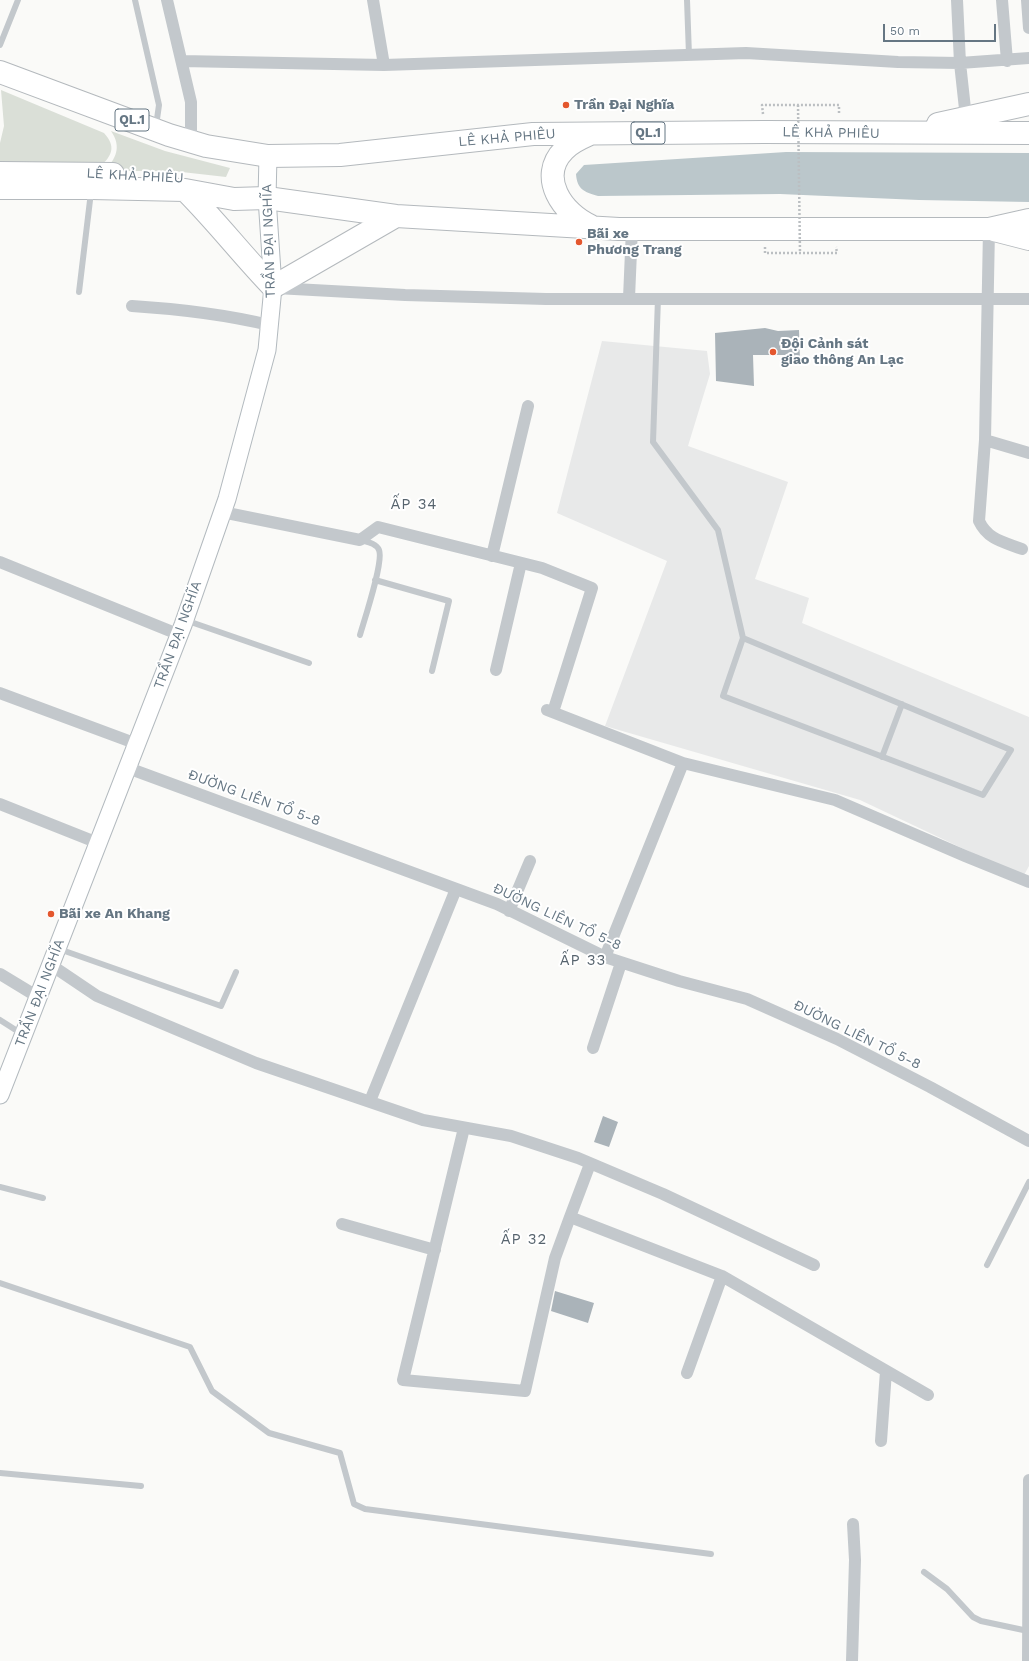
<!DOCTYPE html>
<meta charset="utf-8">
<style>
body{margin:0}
#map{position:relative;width:1029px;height:1661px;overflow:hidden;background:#fafaf8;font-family:"Work Sans",sans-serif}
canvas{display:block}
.scale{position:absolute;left:883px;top:24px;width:113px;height:18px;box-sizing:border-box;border:2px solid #657683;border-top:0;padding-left:5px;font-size:12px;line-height:14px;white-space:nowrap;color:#657683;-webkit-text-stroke:3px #fff;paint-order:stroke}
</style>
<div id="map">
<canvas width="1029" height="1661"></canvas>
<div class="scale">50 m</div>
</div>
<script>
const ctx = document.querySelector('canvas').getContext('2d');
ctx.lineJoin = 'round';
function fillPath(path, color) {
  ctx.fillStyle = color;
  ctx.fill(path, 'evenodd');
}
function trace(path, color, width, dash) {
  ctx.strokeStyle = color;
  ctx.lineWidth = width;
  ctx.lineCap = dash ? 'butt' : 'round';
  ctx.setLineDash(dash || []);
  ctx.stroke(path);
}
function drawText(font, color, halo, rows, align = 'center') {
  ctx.font = font + ' "Work Sans",sans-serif';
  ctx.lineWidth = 4;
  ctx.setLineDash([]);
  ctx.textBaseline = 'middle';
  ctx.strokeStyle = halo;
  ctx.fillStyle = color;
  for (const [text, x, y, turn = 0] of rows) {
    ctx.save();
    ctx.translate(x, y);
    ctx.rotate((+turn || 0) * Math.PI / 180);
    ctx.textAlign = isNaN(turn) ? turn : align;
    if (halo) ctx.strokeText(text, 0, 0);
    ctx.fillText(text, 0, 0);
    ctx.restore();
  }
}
fillPath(new Path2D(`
 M602,341L707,351L710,374L688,446L788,482L755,579L809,598L802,623L1029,717V866L1023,877L860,800L605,726L667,561L557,513Z`), '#e8e9e9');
fillPath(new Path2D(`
 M1,90L104,133C116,146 113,156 99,167L0,169V143L4,126Z
 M111,131L165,151L230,168L226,177L173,171H104C116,159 122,147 111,131Z`), '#dadfd7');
fillPath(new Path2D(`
 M786,152L1029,153V202L919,200L780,194L598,196C584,192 577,189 576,174L584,165Z`), '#bbc7cb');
fillPath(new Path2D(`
 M765,328L778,331L799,330L800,361H787V355H753L754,386L716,381L715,333Z
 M603,1116L618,1122L609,1147L594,1142Z
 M555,1291L594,1303L588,1323L551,1311Z`), '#aab3b9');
const secondary = new Path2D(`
 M0,1095L183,625L227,499L267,350L273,287L267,198L268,156`);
const highway = new Path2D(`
 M0,72L169,135L206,146L268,156L340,155L533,134L764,132L1029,133
 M938,124L1029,104
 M590,134C581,138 571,142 564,150C537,177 563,214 591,226
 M0,173L113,174
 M0,188H91L185,190L234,199L267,198L396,216L619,229H989L1029,220
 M185,190C216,221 243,256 273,287L396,216
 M994,230L1029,239`);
trace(secondary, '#b3babf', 19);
trace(highway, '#b4b9bd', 24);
trace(new Path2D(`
 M763,114L762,105H839V114
 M765,247V253H837L836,247`), '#bbbfc2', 2.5, [2, 2]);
trace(new Path2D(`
 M135,0L159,105L156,126
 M687,0L689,55
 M0,45L18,0
 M79,292L91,192
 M658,298L653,442L718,530L743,638L723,696L983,795L1011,750L743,638
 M375,580L449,601L432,671
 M185,620L309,663
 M360,635C364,621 384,561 379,550C376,543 367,542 360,540
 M882,757L902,704
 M59,949L221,1006L236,972
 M0,1020L22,1034
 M0,1187L43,1198
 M987,1265L1029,1182
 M0,1283L190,1347L212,1391L269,1433L340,1453L354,1504L365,1509L711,1554
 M0,1473L141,1486
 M924,1572L947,1589L973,1617L981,1621L1028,1631`), '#c3c8cc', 6);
trace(new Path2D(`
 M167,0L191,102V141
 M373,0L384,65
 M957,0L960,63L966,118
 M1002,0L1007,61
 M1027,0L1029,28
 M182,61L384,65L746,53L898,62L960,63L1029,58
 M989,229L985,440L979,521C988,540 1004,542 1022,549
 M276,288L405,295L546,299H1029
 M629,298L632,228
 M132,306C179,309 223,314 269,325
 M985,440L1029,453
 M222,512L360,540L378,527L542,568L592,588L553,712
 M492,556L528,406
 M0,562L180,635
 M496,670L521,563
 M0,693L137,744
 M547,710L683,763L835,800L965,856L1029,882
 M128,768L497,904L605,957L679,981L747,999L837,1039L930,1087L1029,1141
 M0,804L98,843
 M509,911L530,861
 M605,957L683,763
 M51,965L97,996L256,1063L423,1120L511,1136L578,1158L663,1194L814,1265
 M0,974L38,997
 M593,1048L621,963
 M370,1101L456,889
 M464,1128L403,1380L525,1391L555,1258L570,1217
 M590,1164L570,1217L722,1276L928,1395
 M342,1224L435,1250
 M687,1373L722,1276
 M881,1441L886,1371
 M852,1661L855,1560L853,1524
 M1028,1661L1029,1480`), '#c3c8cc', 12);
trace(secondary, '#fff', 17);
trace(highway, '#fff', 22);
trace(new Path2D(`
 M798,105L800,253`), '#bbbfc2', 2.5, [2, 2]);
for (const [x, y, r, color] of [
 [566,105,4,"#e4572e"],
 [579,242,4,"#e4572e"],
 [773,352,4,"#e4572e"],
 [51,914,4,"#e4572e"]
]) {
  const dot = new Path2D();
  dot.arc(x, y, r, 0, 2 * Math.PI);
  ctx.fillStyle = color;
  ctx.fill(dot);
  trace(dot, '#fff', 1.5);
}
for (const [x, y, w] of [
 [132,120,34],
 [648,133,34]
]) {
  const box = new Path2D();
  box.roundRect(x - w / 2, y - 11, w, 22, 3);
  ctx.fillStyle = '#fff';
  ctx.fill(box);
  trace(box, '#657683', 1);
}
drawText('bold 13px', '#657683', null, [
 ["QL.1",132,120],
 ["QL.1",648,133]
]);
drawText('bold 14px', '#657683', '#fff', [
 ["Trần Đại Nghĩa",574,105],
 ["Bãi xe",587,234],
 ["Phương Trang",587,250],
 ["Đội Cảnh sát",781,344],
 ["giao thông An Lạc",781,360],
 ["Bãi xe An Khang",59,914]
], 'left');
drawText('14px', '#657683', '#fff', [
 ["LÊ KHẢ PHIÊU",831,133,1],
 ["LÊ KHẢ PHIÊU",507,138,-5],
 ["LÊ KHẢ PHIÊU",135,176,3],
 ["TRẦN ĐẠI NGHĨA",269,241,-92],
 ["TRẦN ĐẠI NGHĨA",178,635,-70],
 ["ĐƯỜNG LIÊN TỔ 5-8",254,798,20],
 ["ĐƯỜNG LIÊN TỔ 5-8",557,917,25],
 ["TRẦN ĐẠI NGHĨA",40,993,-69],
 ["ĐƯỜNG LIÊN TỔ 5-8",857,1035,26]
]);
ctx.letterSpacing = '1px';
drawText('15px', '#57646e', '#fff', [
 ["ẤP 34",414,505],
 ["ẤP 33",583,961],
 ["ẤP 32",524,1240]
]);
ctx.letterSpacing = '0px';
</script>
